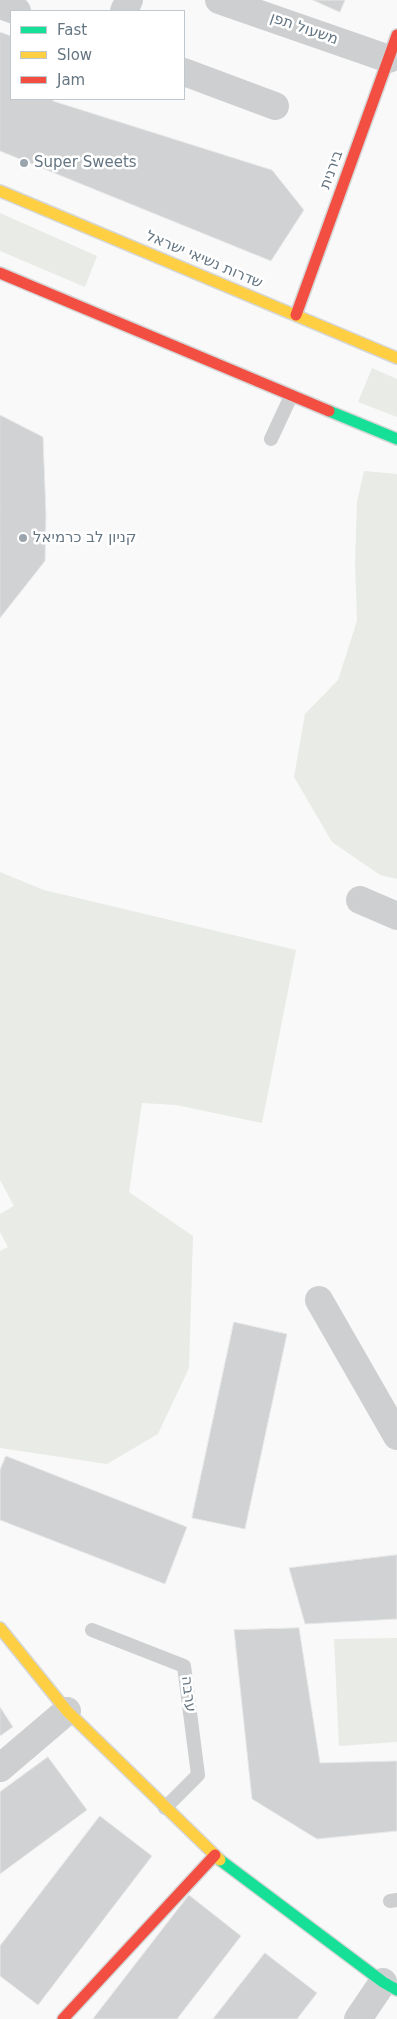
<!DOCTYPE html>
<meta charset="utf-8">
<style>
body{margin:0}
#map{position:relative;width:397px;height:2019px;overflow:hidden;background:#f9f9f9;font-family:"DejaVu Sans",sans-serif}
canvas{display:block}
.legend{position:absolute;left:10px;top:10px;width:175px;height:90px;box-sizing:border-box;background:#fff;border:1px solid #c1c8cd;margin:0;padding:6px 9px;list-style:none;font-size:15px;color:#657683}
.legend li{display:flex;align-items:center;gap:10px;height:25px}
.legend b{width:25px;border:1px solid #c1c8cd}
</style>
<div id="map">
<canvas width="397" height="2019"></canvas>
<ul class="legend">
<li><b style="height:6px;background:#16e098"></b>Fast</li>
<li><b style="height:6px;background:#ffcf43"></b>Slow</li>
<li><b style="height:6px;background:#f24e42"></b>Jam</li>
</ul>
</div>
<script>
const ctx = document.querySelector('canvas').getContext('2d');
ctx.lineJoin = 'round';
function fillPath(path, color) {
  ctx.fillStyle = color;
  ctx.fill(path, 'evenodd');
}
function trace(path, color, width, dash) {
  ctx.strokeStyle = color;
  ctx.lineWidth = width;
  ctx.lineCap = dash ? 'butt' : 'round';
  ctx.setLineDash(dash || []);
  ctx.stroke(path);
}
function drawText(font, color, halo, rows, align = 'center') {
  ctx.font = font + ' "DejaVu Sans","Noto Sans Hebrew",sans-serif';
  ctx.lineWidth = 5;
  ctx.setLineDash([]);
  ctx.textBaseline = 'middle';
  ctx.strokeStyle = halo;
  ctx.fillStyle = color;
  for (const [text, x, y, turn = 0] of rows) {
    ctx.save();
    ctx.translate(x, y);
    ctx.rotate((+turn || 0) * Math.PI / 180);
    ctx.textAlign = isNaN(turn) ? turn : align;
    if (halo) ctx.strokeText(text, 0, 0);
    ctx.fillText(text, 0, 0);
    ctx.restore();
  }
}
fillPath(new Path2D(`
 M0,213L97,256L85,287L0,251Z
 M372,368L397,379V417L358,402Z
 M364,471L397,474V879L380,875L332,842L294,777L305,714L338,680L357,621L355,564L357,502Z
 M0,872L44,890L296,950L262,1123L176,1105L142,1103L129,1192L193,1236L189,1368L158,1434L107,1464L0,1448V1251L8,1247L0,1232V1214L14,1206L0,1180Z
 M397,1638V1742L339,1746L334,1639Z`), '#e8ebe6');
const building = new Path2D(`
 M313,0H345L340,12Z
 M0,32L11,36V99H54L53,101L272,170L304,210L271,261L0,151Z
 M0,415L43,437L46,515L45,561L0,618Z
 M234,1322L287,1334L245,1529L192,1518Z
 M6,1456L187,1527L165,1584L0,1520V1470Z
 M397,1555V1619L305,1624L289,1568Z
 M299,1628L320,1763L397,1761V1831L317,1839L252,1799L234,1630Z
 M0,1707L13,1727L0,1736Z
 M48,1757L87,1810L0,1874V1792Z
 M100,1816L152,1856L38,2005L0,1976V1946Z
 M189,1895L241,1936L177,2019H93Z
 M265,1953L317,1993L297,2019H213Z`);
fillPath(building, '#d0d2d3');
trace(building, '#e8e8e8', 1);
const fast = new Path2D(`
 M329,411L397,439
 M220,1860L383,1982L397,1990`);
const slow = new Path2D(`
 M0,191L397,358
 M0,1628L67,1711L220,1860`);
const jam = new Path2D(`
 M0,273L329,411
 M296,315L397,35
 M63,2019L215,1855`);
trace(fast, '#d5d6d7', 14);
trace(slow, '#d5d6d7', 14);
trace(jam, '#d5d6d7', 14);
trace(new Path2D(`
 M271,439L291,396
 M92,1630L184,1666L198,1775L165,1808
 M390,1901L397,1900`), '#cecfd0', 14);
trace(new Path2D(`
 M219,0L389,59
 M0,5L17,11
 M124,11L129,0
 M184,72L275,106
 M360,900L397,916
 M319,1300L397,1436
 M0,1768L67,1711
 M358,2019L383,1982`), '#cecfd0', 28);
trace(fast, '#16e098', 11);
trace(slow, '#ffcf43', 11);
trace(jam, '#f24e42', 11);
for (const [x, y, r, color] of [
 [24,163,5,"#99a4ac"],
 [23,538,5,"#99a4ac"]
]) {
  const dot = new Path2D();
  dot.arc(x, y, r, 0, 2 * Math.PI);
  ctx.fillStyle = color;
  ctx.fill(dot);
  trace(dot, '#fff', 2);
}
drawText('15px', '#657683', '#fff', [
 ["משעול תפן",304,29,19],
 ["בירנית",332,170,-70],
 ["שדרות נשיאי ישראל",204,260,23],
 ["ערבה",188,1694,83]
]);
drawText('15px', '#657683', '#fff', [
 ["Super Sweets",34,163],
 ["קניון לב כרמיאל",33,538]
], 'left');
</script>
